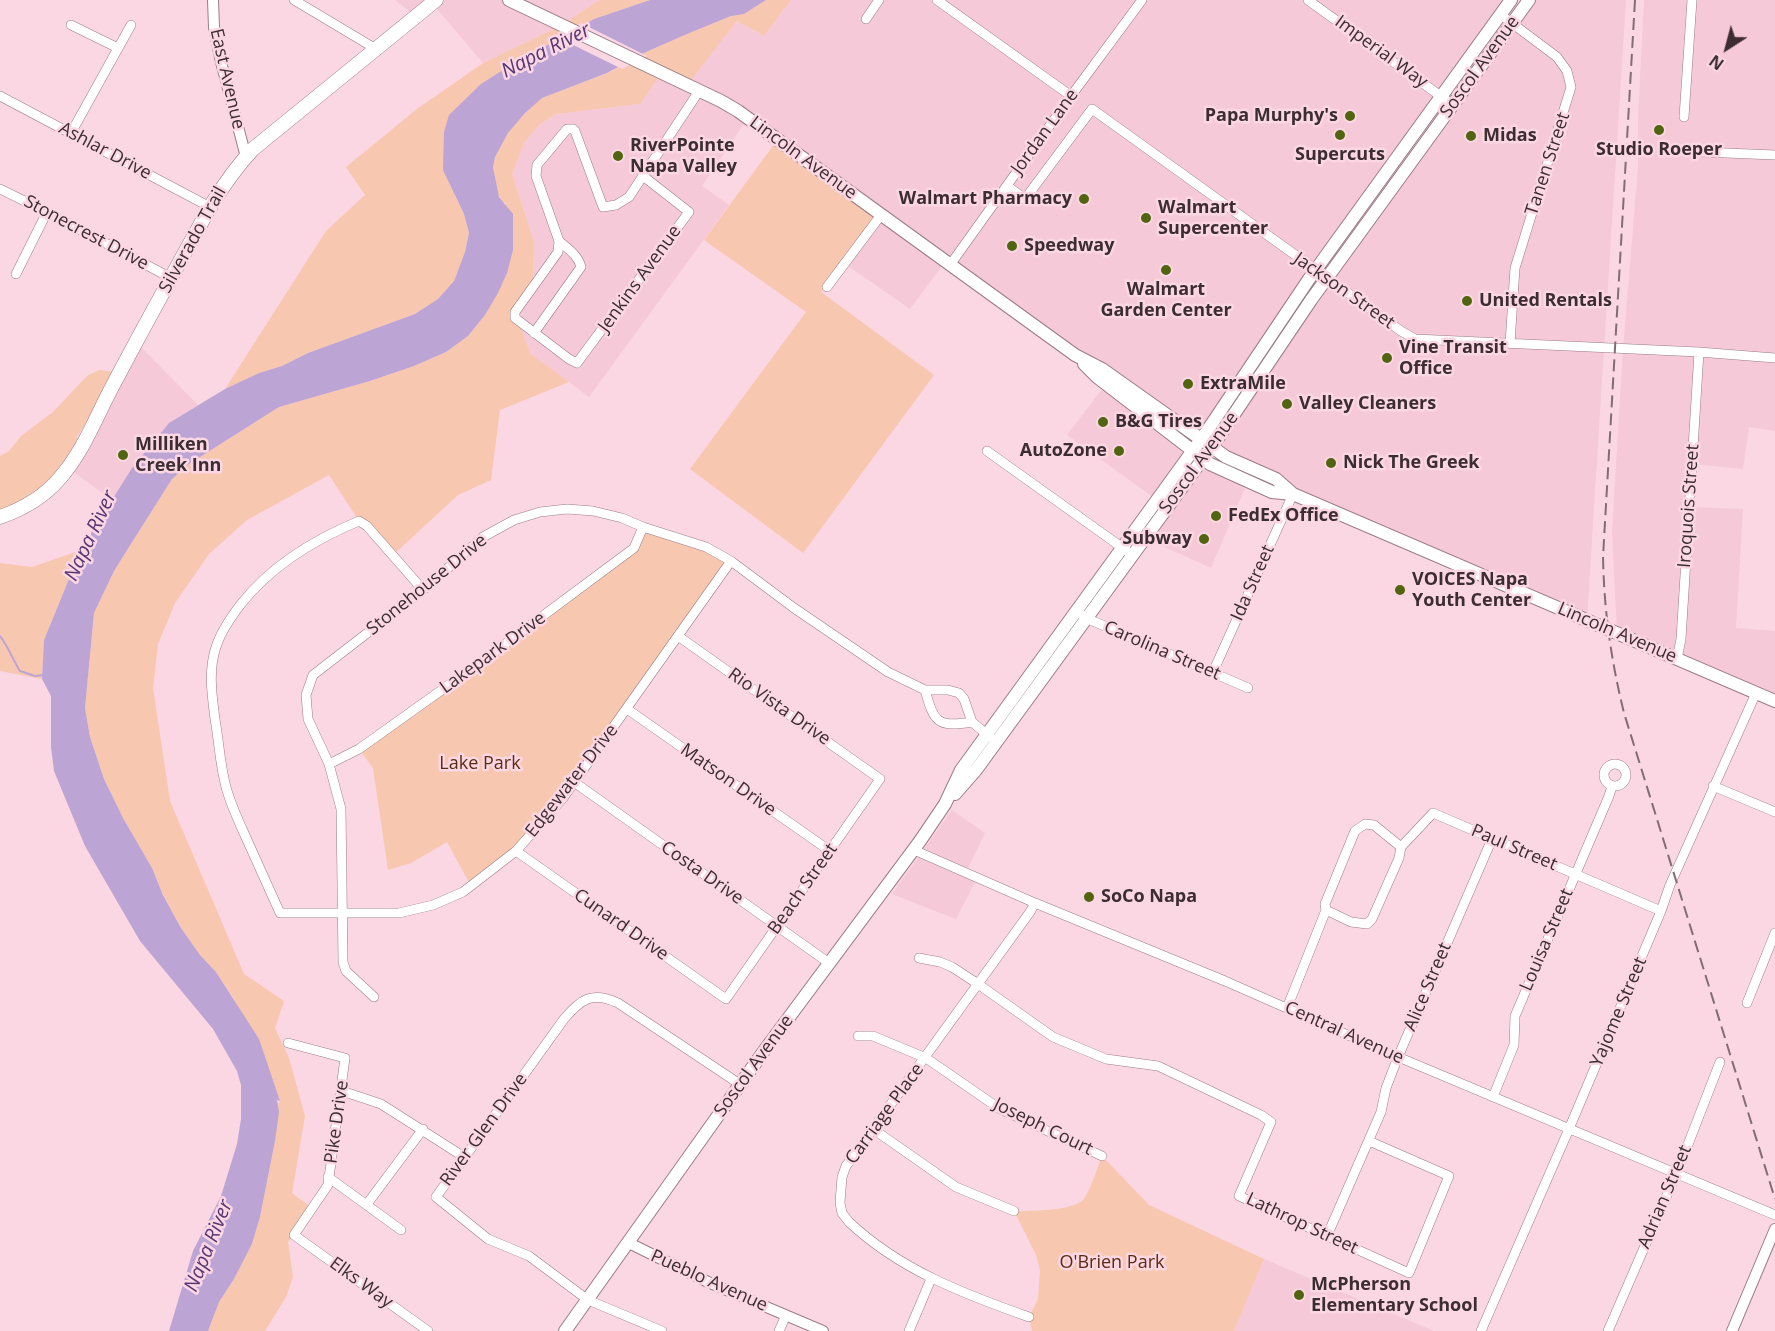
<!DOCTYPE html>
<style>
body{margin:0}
#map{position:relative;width:1775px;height:1331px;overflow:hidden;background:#fbd7e3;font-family:"Open Sans",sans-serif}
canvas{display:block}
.north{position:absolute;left:1697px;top:18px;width:60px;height:60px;-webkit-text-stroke:4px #fbd7e3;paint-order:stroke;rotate:216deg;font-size:16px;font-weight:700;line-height:24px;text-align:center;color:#3b2d32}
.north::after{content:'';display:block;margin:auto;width:21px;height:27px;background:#3b2d32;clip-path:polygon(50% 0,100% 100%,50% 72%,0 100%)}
</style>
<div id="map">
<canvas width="1775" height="1331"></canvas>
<div class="north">N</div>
</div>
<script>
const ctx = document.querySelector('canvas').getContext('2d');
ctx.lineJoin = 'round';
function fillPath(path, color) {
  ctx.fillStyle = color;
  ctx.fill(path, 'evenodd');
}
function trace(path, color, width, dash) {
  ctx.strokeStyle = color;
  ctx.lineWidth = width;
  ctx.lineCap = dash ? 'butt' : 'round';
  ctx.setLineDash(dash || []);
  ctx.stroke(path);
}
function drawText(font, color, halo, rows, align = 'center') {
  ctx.font = font + ' "Open Sans",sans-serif';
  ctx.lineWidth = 5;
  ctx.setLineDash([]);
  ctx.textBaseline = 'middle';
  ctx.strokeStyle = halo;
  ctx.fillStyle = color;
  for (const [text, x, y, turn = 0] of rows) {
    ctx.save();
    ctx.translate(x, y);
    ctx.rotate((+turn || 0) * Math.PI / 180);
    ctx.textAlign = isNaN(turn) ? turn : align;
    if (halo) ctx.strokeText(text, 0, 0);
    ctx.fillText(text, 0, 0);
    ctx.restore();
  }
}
fillPath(new Path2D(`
 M395,0H599L562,25L483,63L432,3L415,16Z
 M791,0H1511L1201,440L945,262L910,309L845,264L881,215L748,118L702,186L729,205L589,397L530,353L518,322L515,318L533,286L534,242L512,174L524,143L539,125L556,114L640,104L662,73L687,84L737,21L764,36Z
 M1529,0H1626L1587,619L1293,494L1211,447Z
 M1644,0H1775V431L1749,427L1743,469L1692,464L1689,507L1743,509L1736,628L1775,631V701L1617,633L1612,532L1623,349L1638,168V119Z
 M136,342L198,405L169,423L132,468L112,500L68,468Z
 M1106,384L1192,451L1157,500L1067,435Z
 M1202,459L1248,481L1211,568L1145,538Z
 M952,810L985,833L966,872L977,878L956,919L892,894Z
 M1264,1259L1434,1331H1234Z`), '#f5c9d7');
fillPath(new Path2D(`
 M599,0H650L594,19L503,70L455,196L464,214L469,233L465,252L454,281L438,299L415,314L308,353L282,366L259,373L225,389L326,231L365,195L346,167L417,109L483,63L562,25Z
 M766,0H791L764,36L737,21L687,85L662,73L640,104L556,114L539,125L524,143L512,174L534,242L533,286L515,312L530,353L569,382L500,410L491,480L458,495L393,555L359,521L329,475L247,520L209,554L175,603L158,644L153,688L170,801L244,974L284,1001L275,1028L289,1058L305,1116L292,1193L313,1209L288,1242L293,1277L286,1297L265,1331H208L219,1302L234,1279L252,1244L260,1217L275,1141L270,1122L280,1101L234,999L216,972L200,955L181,928L163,894L152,868L123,818L104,779L90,737L85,708L94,613L114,571L129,547L172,479L189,464L279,407L370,381L414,366L446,352L468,336L485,315L507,273L506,203L502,201L498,194L493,167L495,157L508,133L525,113L541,98L608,73L646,52L687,34L731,16L744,14Z
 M778,139L881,215L827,287L821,292L934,375L803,553L690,469L806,312L704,240Z
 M99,370L117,372L77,437L76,456L60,478L0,517V456L9,451L21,436L53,412L87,376Z
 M643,527L731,561L627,709L516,851L471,886L447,842L411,863L388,870L373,768L359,749L634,548Z
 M87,548L69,579L44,640L42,679L0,671V563L32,567Z
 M1102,1156L1149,1205L1264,1259L1234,1331H1032L1029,1317L1038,1299L1040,1270L1036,1255L1014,1211C1030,1211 1072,1211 1083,1200C1090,1192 1098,1166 1102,1156Z`), '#f7c7af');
fillPath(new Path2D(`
 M650,0H766L744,14L731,16L687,34L646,52L607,73L542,98L525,113L508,133L495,157L493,167L499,197L513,214V250L507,273L498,293L485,315L468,336L446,352L414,366L370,381L279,407L189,464L172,479L129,547L114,571L94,613L85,708L90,737L104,779L123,818L152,868L163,895L181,928L200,955L216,972L259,1039L280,1101L277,1100L279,1112L275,1141L260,1217L252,1244L234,1279L219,1302L208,1331H169L193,1251L221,1196L237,1144L241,1119V1085L237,1071L213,1029L140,941L85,846L54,771L51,747V696L42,679L44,640L69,579L87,548L93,527L105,511L132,468L169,423L225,389L259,373L282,366L308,353L415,314L438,299L454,281L465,252L469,233L464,214L443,170L444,132L449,115L481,84L503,70L594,19Z`), '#bca4d5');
fillPath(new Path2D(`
 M581,23L647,56L622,69L557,37Z`), '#fbd7e3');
trace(new Path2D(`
 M0,636C8,646 13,660 20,671L35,676L44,675`), '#bca4d5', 2);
const minor = new Path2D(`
 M294,0L376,49
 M937,0L1071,96
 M1308,0L1446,100
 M1501,15L1557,57L1567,71L1571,87L1515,268L1510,343
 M866,19L879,0
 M71,25L118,48
 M0,96L210,207
 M1684,117L1692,0
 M71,133L131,25
 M1702,152L1775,155
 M643,176L689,212L577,363L569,359L515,318V312L558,252L559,241L536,176L537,165L567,129H573L575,131L603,207L616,205L629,197L699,91
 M1007,186L1025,199L1092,109L1401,331L1415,339L1699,352L1775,358
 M0,189L47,212L171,278
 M950,265L1071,96L1142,0
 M16,274L47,212
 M827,287L881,215
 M534,333L581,267C578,255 568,249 559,241
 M987,451L1127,551
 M423,590L367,526L359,521C313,540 272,565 241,604C231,617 221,631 216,647C208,671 212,695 215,719C219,742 220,765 226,787C231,806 240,824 248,842C259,866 269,889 280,913H399L433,905L463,892L516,851L563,798L731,561
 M1082,615L1086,618L1248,688
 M1677,659L1681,639L1699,352
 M1213,672L1293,494
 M925,690C934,722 937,728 972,722
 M627,709L830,851
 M329,764L359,749L485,659L634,548L643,527
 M1604 775a11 11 0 1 1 22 0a11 11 0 1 1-22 0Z
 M574,782L829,963
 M1713,786L1775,812
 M914,850L1035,903L1225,981L1391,1054L1775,1215
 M516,851L726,999L880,779L678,636
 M1326,910L1351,922L1367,924L1372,919L1399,858L1401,847L1433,813L1661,911
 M919,958L940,962L952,967L978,984L1053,1037L1106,1059L1158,1066L1261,1115L1271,1122L1239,1196L1409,1273L1449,1176L1369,1141
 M374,997L346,971L343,962L341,809L329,764L308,719L306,695L313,675L423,590L483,537L514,520L540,512L567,509L593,511L622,518L643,527L706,547L731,561L794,608L888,672L925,690H948L959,693L964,699L972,722L990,737
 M1747,1003L1775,933
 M1287,1008L1326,910L1325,904L1355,831L1365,824L1374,825L1401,847
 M858,1036H873L926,1058L1000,1109L1102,1156
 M288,1043L345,1058L328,1185L294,1235L428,1331
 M342,1091L381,1104L464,1157
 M1493,1097L1514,1045L1515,1016L1609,796L1612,786
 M873,1129L956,1187L1014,1211
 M328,1177L401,1230
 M367,1204L423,1129
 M1327,1236L1381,1112L1386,1088L1398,1057L1492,839
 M1029,1317C964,1294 900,1270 849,1222L842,1213L840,1203L842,1177L846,1166L1030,912L1035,903
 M662,1331L588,1300L529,1256L488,1239L436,1197L564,1019C581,999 592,991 618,1003L741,1085
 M779,1331L786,1315
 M909,1331L931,1279
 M1481,1331L1569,1129L1661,911L1670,885L1756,693
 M1608,1331L1680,1165L1720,1062`);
const tertiary = new Path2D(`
 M213,0L214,27L221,62L246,157
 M629,1243L710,1283L823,1331
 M1732,1331L1775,1229`);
const secondary = new Path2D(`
 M509,0L721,101L738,111L1075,355L1102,369L1226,457L1276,479L1293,494
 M1084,364L1097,377L1210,464L1272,492L1293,494L1775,701
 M955,794L976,770L1218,438L1311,300L1529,0
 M565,1331L764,1051L920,841L945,804L961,770L1207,431L1309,279L1511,0`);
const primary = new Path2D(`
 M0,517C23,509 44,497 60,478C83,452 96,417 112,387C144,326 177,267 210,207C223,186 236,167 253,149L436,0`);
trace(minor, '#9c7c86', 10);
trace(tertiary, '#9c7c86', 12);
trace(secondary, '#9c7c86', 14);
trace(primary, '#9c7c86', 15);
trace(minor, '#fff', 9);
trace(tertiary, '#fff', 10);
trace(secondary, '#fff', 12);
trace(primary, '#fff', 14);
trace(new Path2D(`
 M1635,0L1603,557C1604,611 1611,660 1624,713L1775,1199`), '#836d74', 2, [12, 6]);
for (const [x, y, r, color] of [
 [1350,116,6,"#516510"],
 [1659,130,6,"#516510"],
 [1340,135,6,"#516510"],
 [1471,136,6,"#516510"],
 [618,156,6,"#516510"],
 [1084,199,6,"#516510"],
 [1146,218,6,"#516510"],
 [1012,246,6,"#516510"],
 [1166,270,6,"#516510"],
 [1467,301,6,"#516510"],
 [1387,358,6,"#516510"],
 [1188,384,6,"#516510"],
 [1287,404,6,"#516510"],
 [1103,422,6,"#516510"],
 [1119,451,6,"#516510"],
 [123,455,6,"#516510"],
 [1331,463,6,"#516510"],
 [1216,516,6,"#516510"],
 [1204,539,6,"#516510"],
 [1400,590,6,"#516510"],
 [1089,897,6,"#516510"],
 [1299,1295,6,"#516510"]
]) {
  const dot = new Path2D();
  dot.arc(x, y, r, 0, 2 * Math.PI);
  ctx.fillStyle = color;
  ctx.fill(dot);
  trace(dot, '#fbd7e3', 2);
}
drawText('18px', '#3b2d32', '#fbd7e3', [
 ["Imperial Way",1381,52,36],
 ["Soscol Avenue",1480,67,-54],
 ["East Avenue",227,79,77],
 ["Jordan Lane",1045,132,-54],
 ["Ashlar Drive",105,151,28],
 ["Lincoln Avenue",803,158,36],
 ["Tanen Street",1548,164,-72],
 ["Stonecrest Drive",86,233,28],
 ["Silverado Trail",193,240,-61],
 ["Jenkins Avenue",640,279,-54],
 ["Jackson Street",1344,291,35],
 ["Soscol Avenue",1199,463,-54],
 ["Iroquois Street",1689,506,-86],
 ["Ida Street",1253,583,-66],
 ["Stonehouse Drive",427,585,-39],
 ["Lincoln Avenue",1617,633,23],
 ["Carolina Street",1162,651,23],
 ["Lakepark Drive",493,653,-36],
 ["Rio Vista Drive",779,707,35],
 ["Matson Drive",728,780,35],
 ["Edgewater Drive",572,781,-52],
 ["Paul Street",1514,848,23],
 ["Costa Drive",702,873,35],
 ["Beach Street",803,889,-55],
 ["Cunard Drive",621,925,35],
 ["Louisa Street",1547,940,-67],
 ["Alice Street",1428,987,-67],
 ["Yajome Street",1619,1012,-67],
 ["Central Avenue",1344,1033,24],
 ["Soscol Avenue",754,1066,-54],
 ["Carriage Place",885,1114,-54],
 ["Pike Drive",337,1122,-82],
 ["Joseph Court",1043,1127,26],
 ["River Glen Drive",484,1130,-54],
 ["Adrian Street",1665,1197,-67],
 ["Lathrop Street",1302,1224,25],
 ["Pueblo Avenue",709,1281,24],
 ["Elks Way",361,1283,36]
]);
drawText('bold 18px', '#3b2d32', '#fbd7e3', [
 ["Papa Murphy's",1338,116,"right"],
 ["Midas",1483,136],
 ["RiverPointe",630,146],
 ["Napa Valley",630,167],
 ["Studio Roeper",1659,150,"center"],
 ["Supercuts",1340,155,"center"],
 ["Walmart Pharmacy",1072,199,"right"],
 ["Walmart",1158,208],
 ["Supercenter",1158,229],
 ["Speedway",1024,246],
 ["Walmart",1166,290,"center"],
 ["Garden Center",1166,311,"center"],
 ["United Rentals",1479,301],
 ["Vine Transit",1399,348],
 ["Office",1399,369],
 ["ExtraMile",1200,384],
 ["Valley Cleaners",1299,404],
 ["B&G Tires",1115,422],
 ["Milliken",135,445],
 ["Creek Inn",135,466],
 ["AutoZone",1107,451,"right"],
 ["Nick The Greek",1343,463],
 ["FedEx Office",1228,516],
 ["Subway",1192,539,"right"],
 ["VOICES Napa",1412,580],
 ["Youth Center",1412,601],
 ["SoCo Napa",1101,897],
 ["McPherson",1311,1285],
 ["Elementary School",1311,1306]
], 'left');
drawText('18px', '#5d2b0f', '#fbd7e3', [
 ["Lake Park",480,764],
 ["O'Brien Park",1112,1263]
]);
drawText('italic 20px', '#573774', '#fbd7e3', [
 ["Napa River",546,51,-27],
 ["Napa River",91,536,-65],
 ["Napa River",209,1246,-68]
]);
</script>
